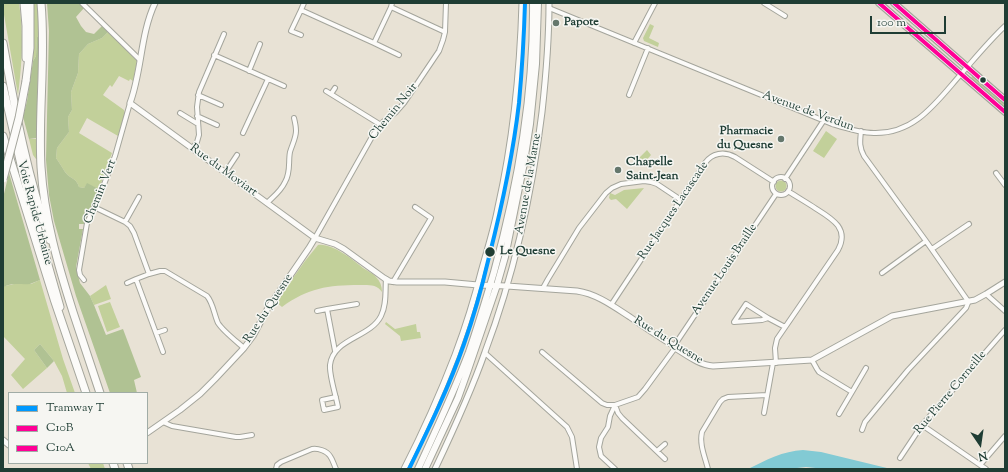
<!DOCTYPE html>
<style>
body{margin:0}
#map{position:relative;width:1008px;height:472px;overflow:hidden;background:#e8e2d5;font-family:"Sorts Mill Goudy",serif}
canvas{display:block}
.frame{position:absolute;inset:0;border:4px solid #1f3d34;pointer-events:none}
.legend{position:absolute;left:8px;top:392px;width:140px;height:72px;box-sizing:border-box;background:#f6f6f2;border:1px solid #a0aca6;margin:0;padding:5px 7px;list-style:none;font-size:12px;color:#1f3d34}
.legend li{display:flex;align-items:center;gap:8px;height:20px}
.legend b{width:20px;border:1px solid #a0aca6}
.north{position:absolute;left:960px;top:424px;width:40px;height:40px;-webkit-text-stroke:3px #f6f6f2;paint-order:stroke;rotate:167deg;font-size:11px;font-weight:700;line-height:16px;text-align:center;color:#1f3d34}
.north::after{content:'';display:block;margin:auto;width:14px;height:18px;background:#1f3d34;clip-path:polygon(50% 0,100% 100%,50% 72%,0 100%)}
.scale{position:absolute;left:870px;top:16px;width:76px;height:18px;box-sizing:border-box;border:2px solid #1f3d34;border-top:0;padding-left:5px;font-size:12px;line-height:14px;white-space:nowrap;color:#1f3d34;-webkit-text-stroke:3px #f6f6f2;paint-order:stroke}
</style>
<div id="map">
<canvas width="1008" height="472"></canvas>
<div class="frame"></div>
<ul class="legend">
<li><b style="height:5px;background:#09f"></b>Tramway T</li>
<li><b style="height:5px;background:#ff0096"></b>C10B</li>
<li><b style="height:5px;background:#ff0096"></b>C10A</li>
</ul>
<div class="north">N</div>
<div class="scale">100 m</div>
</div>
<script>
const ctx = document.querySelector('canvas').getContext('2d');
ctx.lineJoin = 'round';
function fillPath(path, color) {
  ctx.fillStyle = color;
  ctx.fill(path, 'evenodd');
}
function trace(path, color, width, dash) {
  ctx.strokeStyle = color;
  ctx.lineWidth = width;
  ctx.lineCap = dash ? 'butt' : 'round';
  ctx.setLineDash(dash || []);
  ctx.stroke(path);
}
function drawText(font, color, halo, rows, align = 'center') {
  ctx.font = font + ' "Sorts Mill Goudy",serif';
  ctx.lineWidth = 3;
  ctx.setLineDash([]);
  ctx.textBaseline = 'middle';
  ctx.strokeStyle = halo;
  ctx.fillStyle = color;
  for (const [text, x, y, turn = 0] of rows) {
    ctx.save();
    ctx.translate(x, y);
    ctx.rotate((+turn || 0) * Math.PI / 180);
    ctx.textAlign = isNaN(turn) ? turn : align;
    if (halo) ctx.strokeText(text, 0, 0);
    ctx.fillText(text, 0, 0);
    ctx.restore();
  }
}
fillPath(new Path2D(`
 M3,3H19C24,36 22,63 18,95L3,9Z
 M33,3H38L39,37H37L36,56L33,61L34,27Z
 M650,24L654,26L649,38L659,43L658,47L644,41L643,38Z
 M108,32L137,61L133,81L130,79L129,81L119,76L112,87L110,85L103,95L124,110L125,113L118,136L87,118L79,133L112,153L99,189L87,184L84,188L79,187C76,177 70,179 65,172C62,167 59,162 56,158L57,148L69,132L68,117L72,110L71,92L78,73L79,54L88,44L102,38Z
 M974,74L1005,101V110L970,79Z
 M826,131L837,139L824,158L813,151Z
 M29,139H37L38,159H36L33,155Z
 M647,150L651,155L642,165L637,160Z
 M775.5 186a5.5 5.5 0 1 1 11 0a5.5 5.5 0 1 1-11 0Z
 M644,188L627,209L616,199L611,200L609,198L610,193L615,195L624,190Z
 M318,245C332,243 352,259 363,268C367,271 373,273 376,277C380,281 382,286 382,292C377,284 368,285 359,285C328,285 308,288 282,307L276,302L305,261Z
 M40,280L63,359L75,393H67L62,376L54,361L40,344L34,350L47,368L23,389L11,375L25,359L3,336V288L5,286L19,283L31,284Z
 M106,285L111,299L94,305L90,296Z
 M110,302L120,327L107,332L98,306Z
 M386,322L395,329L416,324L417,332H420L421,338L401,341L400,336L385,324Z
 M88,463H103L105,469H91Z`), '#c2d09a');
fillPath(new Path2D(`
 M47,3H79L84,8L76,17L81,26L86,32L94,34L102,26L108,32L102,38L88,44L79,54L78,73L71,92L72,110L68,117L69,132L57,148L56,158C59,162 62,167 65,172C70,179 76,177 79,187L84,188L87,183L99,189C95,201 88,212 84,224H79V229H83L76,267L80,283L90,296L94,305L106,335L123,329L141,377L134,380L137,393H110L76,296L54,221L49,195L46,160L49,31Z
 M37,37H39L37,109V138L29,139L23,117L27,101L33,61L36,56Z
 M9,173L40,280C37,281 33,283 30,284C21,285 10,282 3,288V198Z
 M40,344L54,361L47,368L34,350Z`), '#b0c293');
fillPath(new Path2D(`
 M803,450L821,452L891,469H825L806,467L788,469H748C766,460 783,451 803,450Z`), '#82cad4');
const minor = new Path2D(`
 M82,3L140,60
 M392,3L391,7L445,32
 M764,3L785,16
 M391,7L374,43L399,55
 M549,8L832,124C845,128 860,133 874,133C916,134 937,101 962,73C976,57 990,40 1005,26
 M301,10L304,3
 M301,35L291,31L301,10L374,43
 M634,43L655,3
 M214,55L284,86
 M249,71L260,44
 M326,91L381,125
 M331,94L335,88
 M198,95L221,105
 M629,95L648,48
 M180,113L198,124
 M197,116L217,125
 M861,131C860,141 859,147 864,156L926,241L968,301V303L966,308L908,370L865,422L862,430
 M243,133L268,79
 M192,149L197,142L199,135L197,107L199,92L224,34
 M225,173L237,155
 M996,173L1005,185
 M772 186a9 9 0 1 1 18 0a9 9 0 1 1-18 0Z
 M785,179L824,120
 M139,197L125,222L130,226L134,233L149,274L160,271H165L207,296C213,303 214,314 218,323C223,331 236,341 244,348
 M267,203C273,197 281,191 285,182C291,172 288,162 290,152C292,145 296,138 296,131C296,126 295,122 294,118
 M94,207L125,222
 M315,238L373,135L383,122L396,112L404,103L439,51L443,40L445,32L446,3
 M932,249L969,224
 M882,273L926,241
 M149,274L136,279L163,352
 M84,280L80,275L79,270L87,223L101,192L115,156L130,103
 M393,282L431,218L415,207
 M127,283L136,279
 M543,288L548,279L579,228L606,193L612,188L621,184L644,181L651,182L657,184L681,200
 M986,294L1005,311
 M611,305L705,163C712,153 724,151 735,157L774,182
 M327,309L357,304
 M317,311L327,309L335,351
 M768,318L762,320L734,322L746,304L768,318L785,327
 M156,333L165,330
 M674,346L776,194
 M542,352L602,403L607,405H615L638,397L645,389L675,348
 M485,353L567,427L572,437L577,469
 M812,360L817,369L819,372L852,392L839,414
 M776,363L775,348L777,339L838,250C850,228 831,218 815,208C806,202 797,197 788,191
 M852,392L866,368
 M336,397L322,400L324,410L338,407C336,396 329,375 330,365C333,338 370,338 381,316C387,304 385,291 386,279
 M615,405L618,413L622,418L665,459
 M764,413L773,363
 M163,422L172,426L236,437H240L252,435
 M922,425L986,469
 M657,451L665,444
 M900,458L922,425L1005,330
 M980,465L1005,436
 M276,469L277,465L281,462L312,449C318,448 327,451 330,456C333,460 334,465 336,469
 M615,469L601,456L599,447L601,438L608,427L610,416L615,405
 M708,469C705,457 699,444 702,432L720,402L723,399L728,397L767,395`);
const tertiary = new Path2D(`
 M155,3C140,35 142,71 130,103L315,238L335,244L344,249L384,278L389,281L397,282H445L478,285L507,286L577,291C597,294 613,306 630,317C644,327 659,337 674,346L675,348C687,355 699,365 713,366L812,360L892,316L975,300L986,294L1005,282
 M147,433L180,410L200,394L215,379L244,348L253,336L268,308L309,248L315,238
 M3,440L9,445
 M404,469C423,432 440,394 455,355C465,328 474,300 481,272C487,250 494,229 498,207C513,140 520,72 522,3
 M435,469C453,431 471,392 485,352C514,275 532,194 542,112C546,76 549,39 549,3`);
const secondary = new Path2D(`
 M879,3L1005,112
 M894,3L1005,100`);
const primary = new Path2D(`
 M418,469C436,430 454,392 469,352C478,326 486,299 494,272C518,185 534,94 533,3
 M425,469L458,398L468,370L497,285L505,257L523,168L530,124L536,64L538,3`);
const trunk = new Path2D(`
 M24,3L26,26V58
 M3,43C15,109 27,177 50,240
 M3,86L27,191L60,307`);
const motorway = new Path2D(`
 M41,3C46,58 38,112 41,167C44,217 58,265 73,312C82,339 91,366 100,393
 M26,81L30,48V3
 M3,136L54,299L86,393
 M113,463L115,469
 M127,463L129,469`);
trace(minor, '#a4a59c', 6);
trace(tertiary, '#a4a59c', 7);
trace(secondary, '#a4a59c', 8);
trace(primary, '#a4a59c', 8);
trace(trunk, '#a4a59c', 9);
trace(motorway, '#a4a59c', 9);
trace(minor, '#fcfbf9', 4);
trace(tertiary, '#fcfbf9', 5);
trace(secondary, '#fcfbf9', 5.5);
trace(primary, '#fcfbf9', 6);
trace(trunk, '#fcfbf9', 7);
trace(motorway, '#fcfbf9', 7);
const motorwayBridge = new Path2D(`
 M3,179L19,118L26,81`);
trace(motorwayBridge, '#a4a59c', 9, []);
trace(motorwayBridge, '#fcfbf9', 7);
trace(new Path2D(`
 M879,3L1005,112`), '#ff0096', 4);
trace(new Path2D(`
 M894,3L1005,100`), '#ff0096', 4);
trace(new Path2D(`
 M409,469C429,428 449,387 464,344C474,316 482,287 489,257C502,206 513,155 519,103C522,70 524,36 525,3`), '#09f', 4);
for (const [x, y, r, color] of [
 [556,23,4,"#65776c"],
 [983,80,3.5,"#1f3d34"],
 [781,139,4,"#65776c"],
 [618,170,4,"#65776c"],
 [490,252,5.5,"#1f3d34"]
]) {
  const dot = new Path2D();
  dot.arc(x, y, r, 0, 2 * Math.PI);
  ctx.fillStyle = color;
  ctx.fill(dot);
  trace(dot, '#f6f6f2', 1.5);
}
drawText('bold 12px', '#1f3d34', '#f6f6f2', [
 ["Papote",564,23],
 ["Pharmacie",773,132,"right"],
 ["du Quesne",773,146,"right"],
 ["Chapelle",626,163],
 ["Saint-Jean",626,177]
], 'left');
drawText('12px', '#1f3d34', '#f6f6f2', [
 ["Chemin Noir",394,112,-51],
 ["Avenue de Verdun",808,112,20],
 ["Rue du Moviart",223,171,36],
 ["Avenue de la Marne",529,184,-80],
 ["Chemin Vert",101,192,-68],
 ["Rue Jacques Lacascade",674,211,-56],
 ["Voie Rapide Urbaine",34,213,75],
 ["Avenue Louis Braille",725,270,-56],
 ["Rue du Quesne",269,309,-57],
 ["Rue du Quesne",668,341,32],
 ["Rue Pierre Corneille",951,393,-50]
]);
drawText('bold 12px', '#1f3d34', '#f6f6f2', [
 ["Le Quesne",500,252]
], 'left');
</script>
